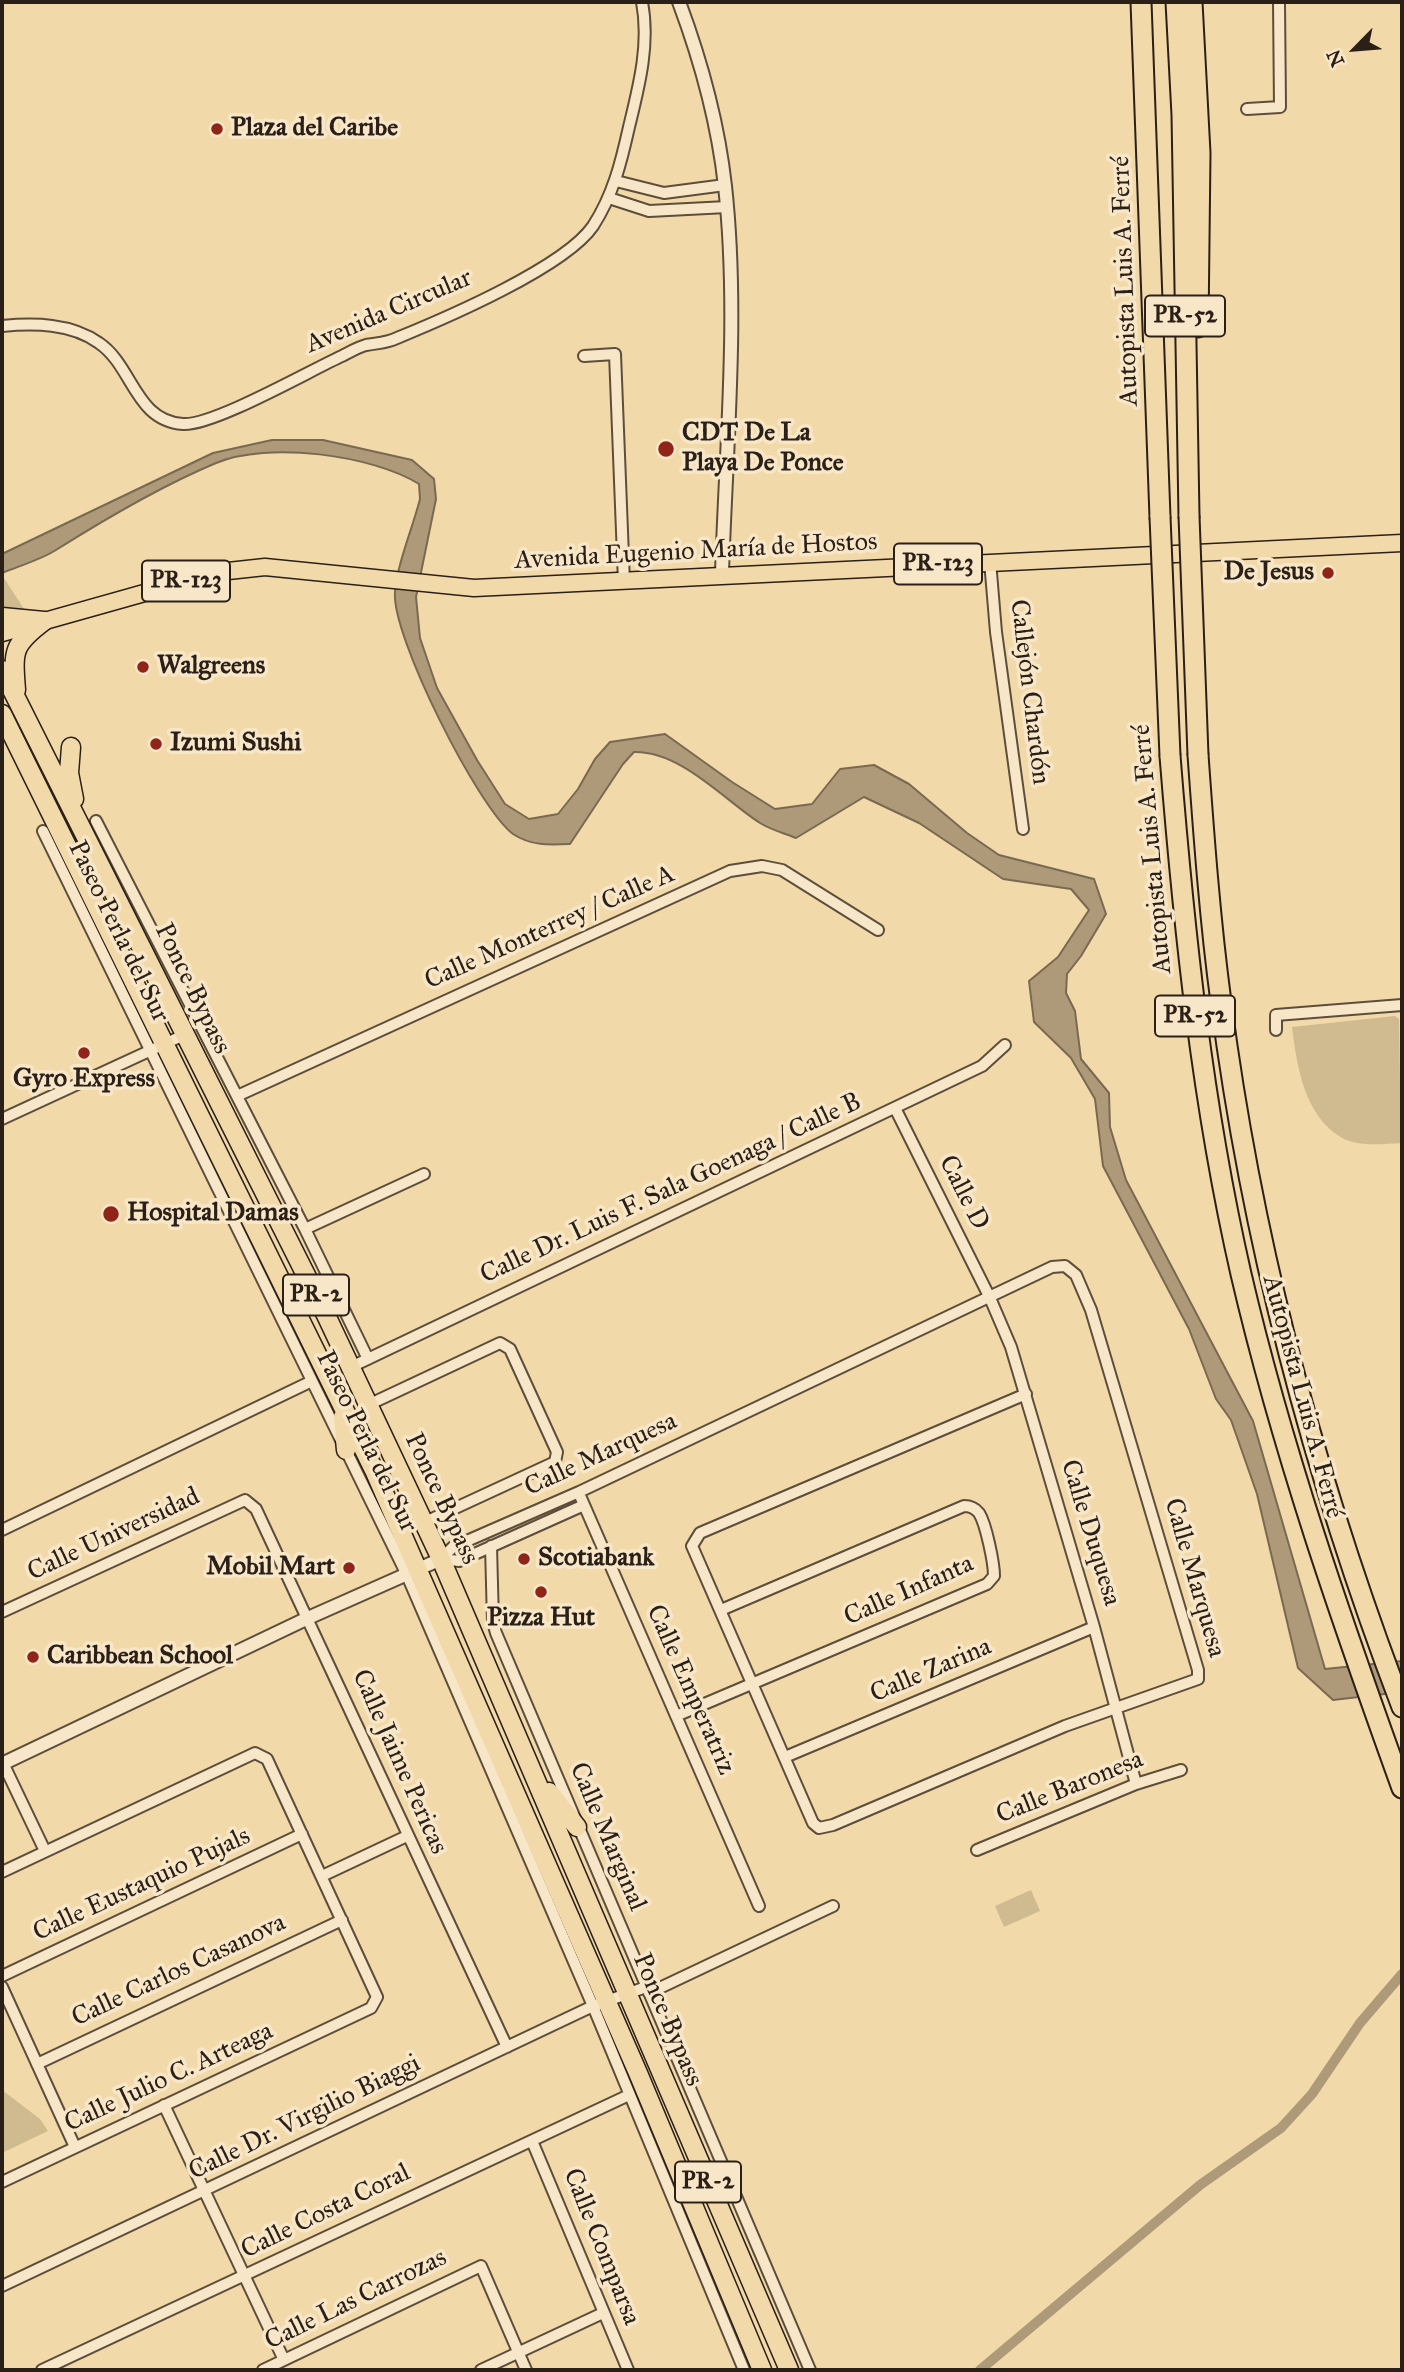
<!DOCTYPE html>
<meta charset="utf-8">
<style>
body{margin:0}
#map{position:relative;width:1404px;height:2372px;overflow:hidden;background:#f2d9a9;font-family:"IM FELL Great Primer",serif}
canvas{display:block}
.frame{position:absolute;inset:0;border:4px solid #2b2018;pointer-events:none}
.north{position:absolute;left:1320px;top:14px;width:70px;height:70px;-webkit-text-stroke:5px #f7e6c7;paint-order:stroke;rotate:245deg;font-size:19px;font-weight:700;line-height:28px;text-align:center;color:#2b2018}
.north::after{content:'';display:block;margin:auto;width:24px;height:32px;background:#2b2018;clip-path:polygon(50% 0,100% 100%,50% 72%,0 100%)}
</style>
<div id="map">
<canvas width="1404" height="2372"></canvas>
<div class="frame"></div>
<div class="north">N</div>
</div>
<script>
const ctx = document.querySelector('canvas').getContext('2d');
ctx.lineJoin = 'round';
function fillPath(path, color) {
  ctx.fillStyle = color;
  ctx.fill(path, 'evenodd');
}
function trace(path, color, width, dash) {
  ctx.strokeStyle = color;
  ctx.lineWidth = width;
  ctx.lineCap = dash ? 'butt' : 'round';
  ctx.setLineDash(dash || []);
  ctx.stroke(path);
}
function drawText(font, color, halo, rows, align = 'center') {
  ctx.font = font + ' "IM FELL Great Primer",serif';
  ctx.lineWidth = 7;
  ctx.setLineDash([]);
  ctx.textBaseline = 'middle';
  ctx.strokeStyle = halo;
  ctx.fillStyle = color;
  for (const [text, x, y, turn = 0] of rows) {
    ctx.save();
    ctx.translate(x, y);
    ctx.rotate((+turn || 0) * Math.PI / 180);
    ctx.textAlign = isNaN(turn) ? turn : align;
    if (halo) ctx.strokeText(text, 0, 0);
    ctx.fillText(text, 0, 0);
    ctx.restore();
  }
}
fillPath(new Path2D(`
 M2,575L28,615L2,612Z
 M1395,1016L1399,1019L1401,1143C1382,1144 1359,1147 1342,1138C1304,1116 1297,1066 1292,1027Z
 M1031,1890L1040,1911L1004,1927L995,1906Z
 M2,2090L40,2119L48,2131L2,2153Z`), '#d0ba90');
const water = new Path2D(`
 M272,440H323L412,460L434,479L436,499L416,597L420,638L437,688L477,760L505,804L529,819L558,814L578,789L595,759L610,742L665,734L732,782L775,809L812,804L840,769L874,765L909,784L967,833L999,855L1094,879L1106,914L1081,956L1067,974L1066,993L1075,1011L1081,1059L1109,1093L1110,1127L1126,1180L1253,1421L1325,1669L1402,1661V1692L1333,1700L1298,1668L1257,1494L1231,1420L1216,1399L1189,1329L1103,1166L1095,1099L1071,1058L1034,1022L1029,981L1058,957L1089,910L1071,889L1003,879L919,823L864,797L796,838C784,833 771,830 760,823C723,799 681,751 634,752L623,764L570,844C549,845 531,846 513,834C478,808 391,635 395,592C397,564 413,527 420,499L419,484C372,455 268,441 216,463C166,484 102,521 56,550C40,560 19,566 2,573V554L213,453Z`);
fillPath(water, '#ae9a78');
trace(water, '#7a6952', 2);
trace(new Path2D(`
 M980,2370L1200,2185L1281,2128L1312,2094L1360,2023L1402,1974`), '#ae9a78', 10);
const minor = new Path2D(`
 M1247,109L1280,107L1279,2
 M616,181L664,193L725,185
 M609,198L649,211L727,207
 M2,326C34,323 71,323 99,343C133,366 135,421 183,424C213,426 309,371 342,356C350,352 358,347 366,345C377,343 387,343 397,338C446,318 565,267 593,226C613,195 621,163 629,127C639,86 650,44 642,2
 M584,356L615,354L624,582
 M990,561L996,632L1023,829
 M96,821L305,1229L368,1359
 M43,831L406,1573L593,2006L744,2370
 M1276,1030V1015L1402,1005
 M237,1096L730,871L762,866L782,870L878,930
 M895,1108L990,1298L1011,1347L1094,1627L1136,1784
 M2,1119L186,1034
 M305,1229L424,1174
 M351,1367L982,1066L1005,1045
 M368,1405L500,1343L510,1349L557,1452L555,1462L423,1523
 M581,1498L759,1906
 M584,1505L459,1561L441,1559L453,1547L579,1492L1052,1267L1065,1266L1076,1275L1091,1310L1198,1670V1679L1065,1726L833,1825L819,1828L813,1823L692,1546L700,1533L1026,1394
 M2,1530L312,1381
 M491,1546L493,1622L496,1633L810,2370
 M2,1612L245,1500L256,1509L507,2047
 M676,1716L987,1584L994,1576C994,1563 986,1524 979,1513C975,1508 970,1506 964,1506L721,1610
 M785,1757L1094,1627
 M2,1761L45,1851
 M977,1850L1136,1784L1181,1770
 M2,1872L255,1753L267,1759L377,1997L371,2008L2,2182
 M322,1876L407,1836
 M2,1976L302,1834
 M2,1987L75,2147
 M649,1993L833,1906
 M37,2064L342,1920
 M164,2105L284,2360
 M532,2141L628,2370
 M2,2286L593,2006L646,1987
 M42,2370L629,2095
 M263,2370L481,2266L526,2370
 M481,2370L603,2313`);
const tertiary = new Path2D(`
 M679,2C701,61 718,123 725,186C739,313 726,446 722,573
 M2,1764L308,1618L441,1559`);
const primary = new Path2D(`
 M2,633L219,572L265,567L474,588L1402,543`);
const trunk = new Path2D(`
 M2,617L44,621
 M2,670L326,1315L441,1559L789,2370
 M16,690C13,651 12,645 44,621
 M2,714L374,1470L638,2073L762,2370
 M71,747L69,773L74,799
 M343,1417L346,1450
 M549,1792L577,1827`);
const motorway = new Path2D(`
 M1141,2L1160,517
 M1176,2L1182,115L1189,516
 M1192,2L1200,153L1198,327
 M1198,755C1204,838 1210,920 1221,1002C1252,1242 1316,1482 1402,1707
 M1170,756C1184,930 1202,1103 1241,1274C1282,1450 1341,1619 1402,1788`);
trace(minor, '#5d4e3c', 14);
trace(tertiary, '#5d4e3c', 16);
trace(primary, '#2b2018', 19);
trace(trunk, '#2b2018', 21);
trace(motorway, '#2b2018', 23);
trace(minor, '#f7e6c7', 10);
trace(tertiary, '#f7e6c7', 12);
trace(primary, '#f2d9a9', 16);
trace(trunk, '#f2d9a9', 18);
trace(motorway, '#f2d9a9', 19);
const motorwayBridge = new Path2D(`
 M1189,516L1198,755
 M1160,517L1170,756`);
trace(motorwayBridge, '#2b2018', 23, []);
trace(motorwayBridge, '#f2d9a9', 19);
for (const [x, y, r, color] of [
 [217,129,7,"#8f2418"],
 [666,449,9,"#8f2418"],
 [1328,573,7,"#8f2418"],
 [143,667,7,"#8f2418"],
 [156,744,7,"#8f2418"],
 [84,1053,7,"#8f2418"],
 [111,1214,9,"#8f2418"],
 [524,1559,7,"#8f2418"],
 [349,1568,7,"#8f2418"],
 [541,1592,7,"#8f2418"],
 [33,1657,7,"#8f2418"]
]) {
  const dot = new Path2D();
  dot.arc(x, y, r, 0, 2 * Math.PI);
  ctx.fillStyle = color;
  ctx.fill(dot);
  trace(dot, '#f7e6c7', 2.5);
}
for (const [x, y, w] of [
 [1185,316,80],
 [938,564,88],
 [186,581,88],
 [1195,1016,80],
 [316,1295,66],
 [708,2182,66]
]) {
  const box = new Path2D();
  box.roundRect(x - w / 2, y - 20.5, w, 41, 5);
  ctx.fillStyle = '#f7e6c7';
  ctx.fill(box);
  trace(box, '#2b2018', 2);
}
drawText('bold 24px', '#2b2018', null, [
 ["PR-52",1185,316],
 ["PR-123",938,564],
 ["PR-123",186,581],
 ["PR-52",1195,1016],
 ["PR-2",316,1295],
 ["PR-2",708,2182]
]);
drawText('bold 26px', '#2b2018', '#f7e6c7', [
 ["Plaza del Caribe",231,129],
 ["CDT De La",682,434],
 ["Playa De Ponce",682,464],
 ["De Jesus",1314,573,"right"],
 ["Walgreens",157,667],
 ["Izumi Sushi",170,744],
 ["Gyro Express",84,1080,"center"],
 ["Hospital Damas",127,1214],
 ["Scotiabank",538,1559],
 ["Mobil Mart",335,1568,"right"],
 ["Pizza Hut",541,1619,"center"],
 ["Caribbean School",47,1657]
], 'left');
drawText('26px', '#2b2018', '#f7e6c7', [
 ["Autopista Luis A. Ferré",1126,281,-92],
 ["Avenida Circular",389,312,-23],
 ["Avenida Eugenio María de Hostos",696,552,-3],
 ["Callejón Chardón",1029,692,83],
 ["Autopista Luis A. Ferré",1153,849,-95],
 ["Calle Monterrey / Calle A",550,928,-24],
 ["Paseo Perla del Sur",118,932,64],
 ["Ponce Bypass",192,989,64],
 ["Calle Dr. Luis F. Sala Goenaga / Calle B",671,1189,-25],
 ["Calle D",963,1193,63],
 ["Autopista Luis A. Ferré",1302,1397,75],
 ["Paseo Perla del Sur",366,1442,64],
 ["Calle Marquesa",601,1455,-25],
 ["Ponce Bypass",441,1499,65],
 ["Calle Duquesa",1090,1533,73],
 ["Calle Universidad",114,1535,-25],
 ["Calle Marquesa",1194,1578,74],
 ["Calle Infanta",909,1591,-24],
 ["Calle Zarina",931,1671,-23],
 ["Calle Emperatriz",690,1690,66],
 ["Calle Jaime Pericas",399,1762,66],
 ["Calle Baronesa",1070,1788,-22],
 ["Calle Marginal",607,1837,67],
 ["Calle Eustaquio Pujals",142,1885,-25],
 ["Calle Carlos Casanova",179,1971,-25],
 ["Ponce Bypass",667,2020,67],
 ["Calle Julio C. Arteaga",169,2078,-25],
 ["Calle Dr. Virgilio Biaggi",305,2118,-26],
 ["Calle Costa Coral",326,2212,-26],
 ["Calle Comparsa",601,2247,68],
 ["Calle Las Carrozas",356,2300,-26]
]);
</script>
